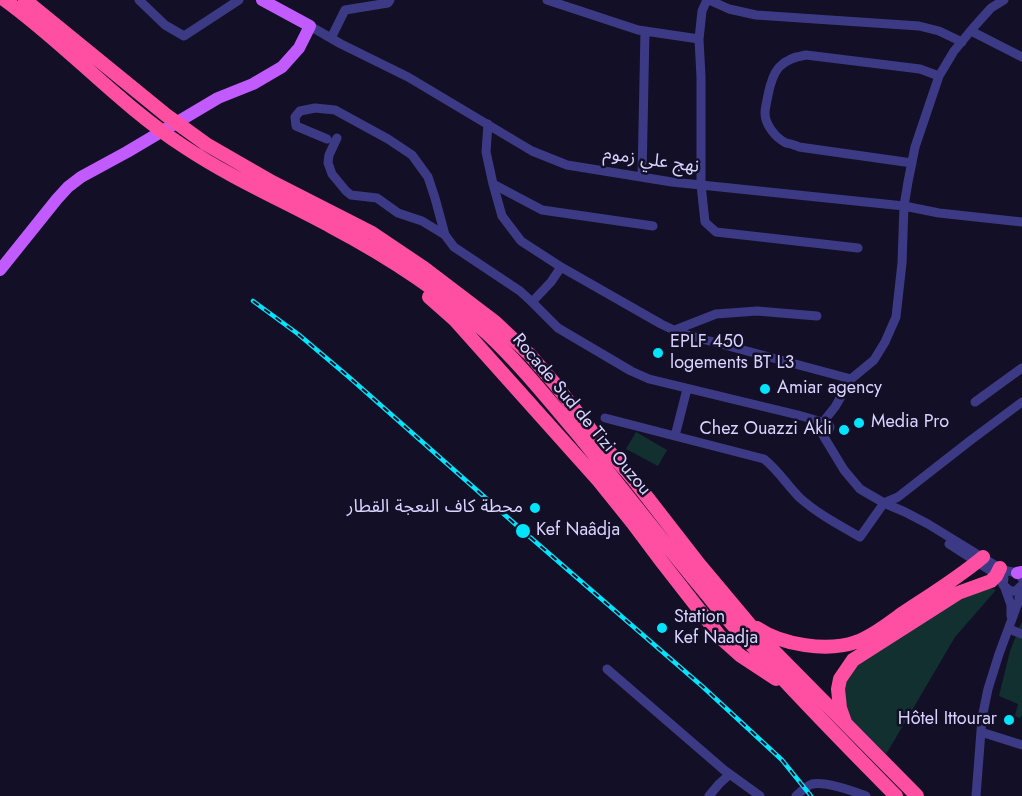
<!DOCTYPE html>
<meta charset="utf-8">
<style>
body{margin:0}
canvas{display:block;background:#130f26}
</style>
<canvas width="1022" height="796"></canvas>
<script>
const ctx = document.querySelector('canvas').getContext('2d');
ctx.lineJoin = 'round';
function fillPath(path, color) {
  ctx.fillStyle = color;
  ctx.fill(path, 'evenodd');
}
function trace(path, color, width, dash) {
  ctx.strokeStyle = color;
  ctx.lineWidth = width;
  ctx.lineCap = dash ? 'butt' : 'round';
  ctx.setLineDash(dash || []);
  ctx.stroke(path);
}
function drawText(font, color, halo, rows, align = 'center') {
  ctx.font = font + ' Jost,"Noto Sans Arabic",sans-serif';
  ctx.lineWidth = 5;
  ctx.setLineDash([]);
  ctx.textBaseline = 'middle';
  ctx.strokeStyle = halo;
  ctx.fillStyle = color;
  for (const [text, x, y, turn = 0] of rows) {
    ctx.save();
    ctx.translate(x, y);
    ctx.rotate((+turn || 0) * Math.PI / 180);
    ctx.textAlign = isNaN(turn) ? turn : align;
    if (halo) ctx.strokeText(text, 0, 0);
    ctx.fillText(text, 0, 0);
    ctx.restore();
  }
}
fillPath(new Path2D(`
 M636,432L667,450L658,466L626,449Z
 M988,587L996,590L955,637L901,729L886,754L852,722L846,713L843,692L849,671L941,608Z
 M1022,621V715L1020,718L1015,716L1018,704L999,696L1010,651Z`), '#12302f');
trace(new Path2D(`
 M139,0L165,25L184,36L239,0
 M547,0L638,30L699,39
 M707,0L702,11L699,39L701,77V185L705,222L716,232L858,248
 M709,0L729,9L756,15L919,26L939,31L962,42
 M310,26L341,44L408,77L532,151L567,165L672,182L904,206L939,213L1022,222
 M971,31L1022,57
 M331,38L345,10L388,3L390,0
 M337,138L329,155L328,163L332,174L346,191L351,195L377,198L398,213L422,221L445,235
 M327,139L296,126L295,117L300,111L315,108L335,110L388,139L412,155L428,177L435,198L445,235L454,247L520,291L532,302L551,282L561,267L521,241L502,216L493,184L486,152L488,124
 M912,163L799,147C795,145 790,144 786,143C776,138 765,125 765,113C765,108 767,101 768,95C773,70 780,59 806,55L920,69L939,76
 M642,177L645,31
 M493,184L542,210L653,226
 M561,267L661,324L680,333L851,379
 M532,302L558,328L631,371L649,379L798,415L822,422
 M675,330L716,314L757,311L817,316
 M975,402L1022,368
 M605,418L764,459C778,470 787,485 800,498C818,514 839,525 860,537L884,503L898,497L971,440L1022,402
 M823,422L828,423L830,427L828,432L824,433L819,431V425L823,422L835,407L851,379L874,360L885,342L896,317L902,263L904,206L908,182L915,147L939,76L954,51L973,28L991,8L1004,0
 M821,432L844,470L860,489L884,503L905,512L928,524L1003,570L1017,573L1022,578
 M675,436L687,389
 M949,544L991,571L1003,583
 M1004,578L1003,585L1010,591H1016L1022,585
 M1005,588L1011,605V616
 M1009,629L1022,634
 M607,669L724,770L760,796
 M981,732L1022,745
 M709,796L719,784L730,774
 M796,796C801,792 806,786 812,784C826,781 853,791 866,796
 M976,796L982,718L988,689L999,654L1019,600V589`), '#3d3a85', 9);
trace(new Path2D(`
 M0,270L57,199L68,187L81,177L127,152L218,98L253,84L282,67L299,48L310,26L262,0
 M1017,573L1022,572`), '#c25bff', 12);
trace(new Path2D(`
 M5,0C67,45 119,104 183,146C231,178 282,200 332,227C387,256 441,291 487,333C519,363 547,398 576,432C621,487 664,543 709,597C725,618 744,637 762,656C805,704 851,750 896,796
 M25,0L166,115L206,144L272,182L372,233L424,268L495,322L530,355L555,384L594,434L633,479L699,564L761,638L917,796
 M429,297L455,320L599,481L632,522L662,562L722,639L741,656L776,679
 M757,628C782,645 827,652 856,642C872,637 889,623 903,613C930,595 958,578 983,557
 M845,722L840,708L838,689L840,679L853,660L958,593L991,581L996,576L1000,568`), '#ff4fa3', 14);
const rail = new Path2D(`
 M253,301L298,334L350,378L523,531L703,687L782,760L811,796`);
trace(rail, '#00e5ff', 4.5);
trace(rail, '#130f26', 2, [7]);
for (const [x, y, r, color] of [
 [658,353,6,"#00e5ff"],
 [765,389,6,"#00e5ff"],
 [859,423,6,"#00e5ff"],
 [844,430,6,"#00e5ff"],
 [535,508,6,"#00e5ff"],
 [523,531,8,"#00e5ff"],
 [662,628,6,"#00e5ff"],
 [1009,720,6,"#00e5ff"]
]) {
  const dot = new Path2D();
  dot.arc(x, y, r, 0, 2 * Math.PI);
  ctx.fillStyle = color;
  ctx.fill(dot);
  trace(dot, '#130f26', 2);
}
drawText('18px', '#d9d4ff', '#130f26', [
 ["نهج علي زموم",651,161,8],
 ["Rocade Sud de Tizi Ouzou",581,415,50]
]);
drawText('18px', '#d9d4ff', '#130f26', [
 ["EPLF 450",670,343],
 ["logements BT L3",670,364],
 ["Amiar agency",777,389],
 ["Media Pro",871,423],
 ["Chez Ouazzi Akli",832,430,"right"],
 ["محطة كاف النعجة القطار",523,508,"right"],
 ["Kef Naâdja",536,531],
 ["Station",674,618],
 ["Kef Naadja",674,639],
 ["Hôtel Ittourar",997,720,"right"]
], 'left');
</script>
